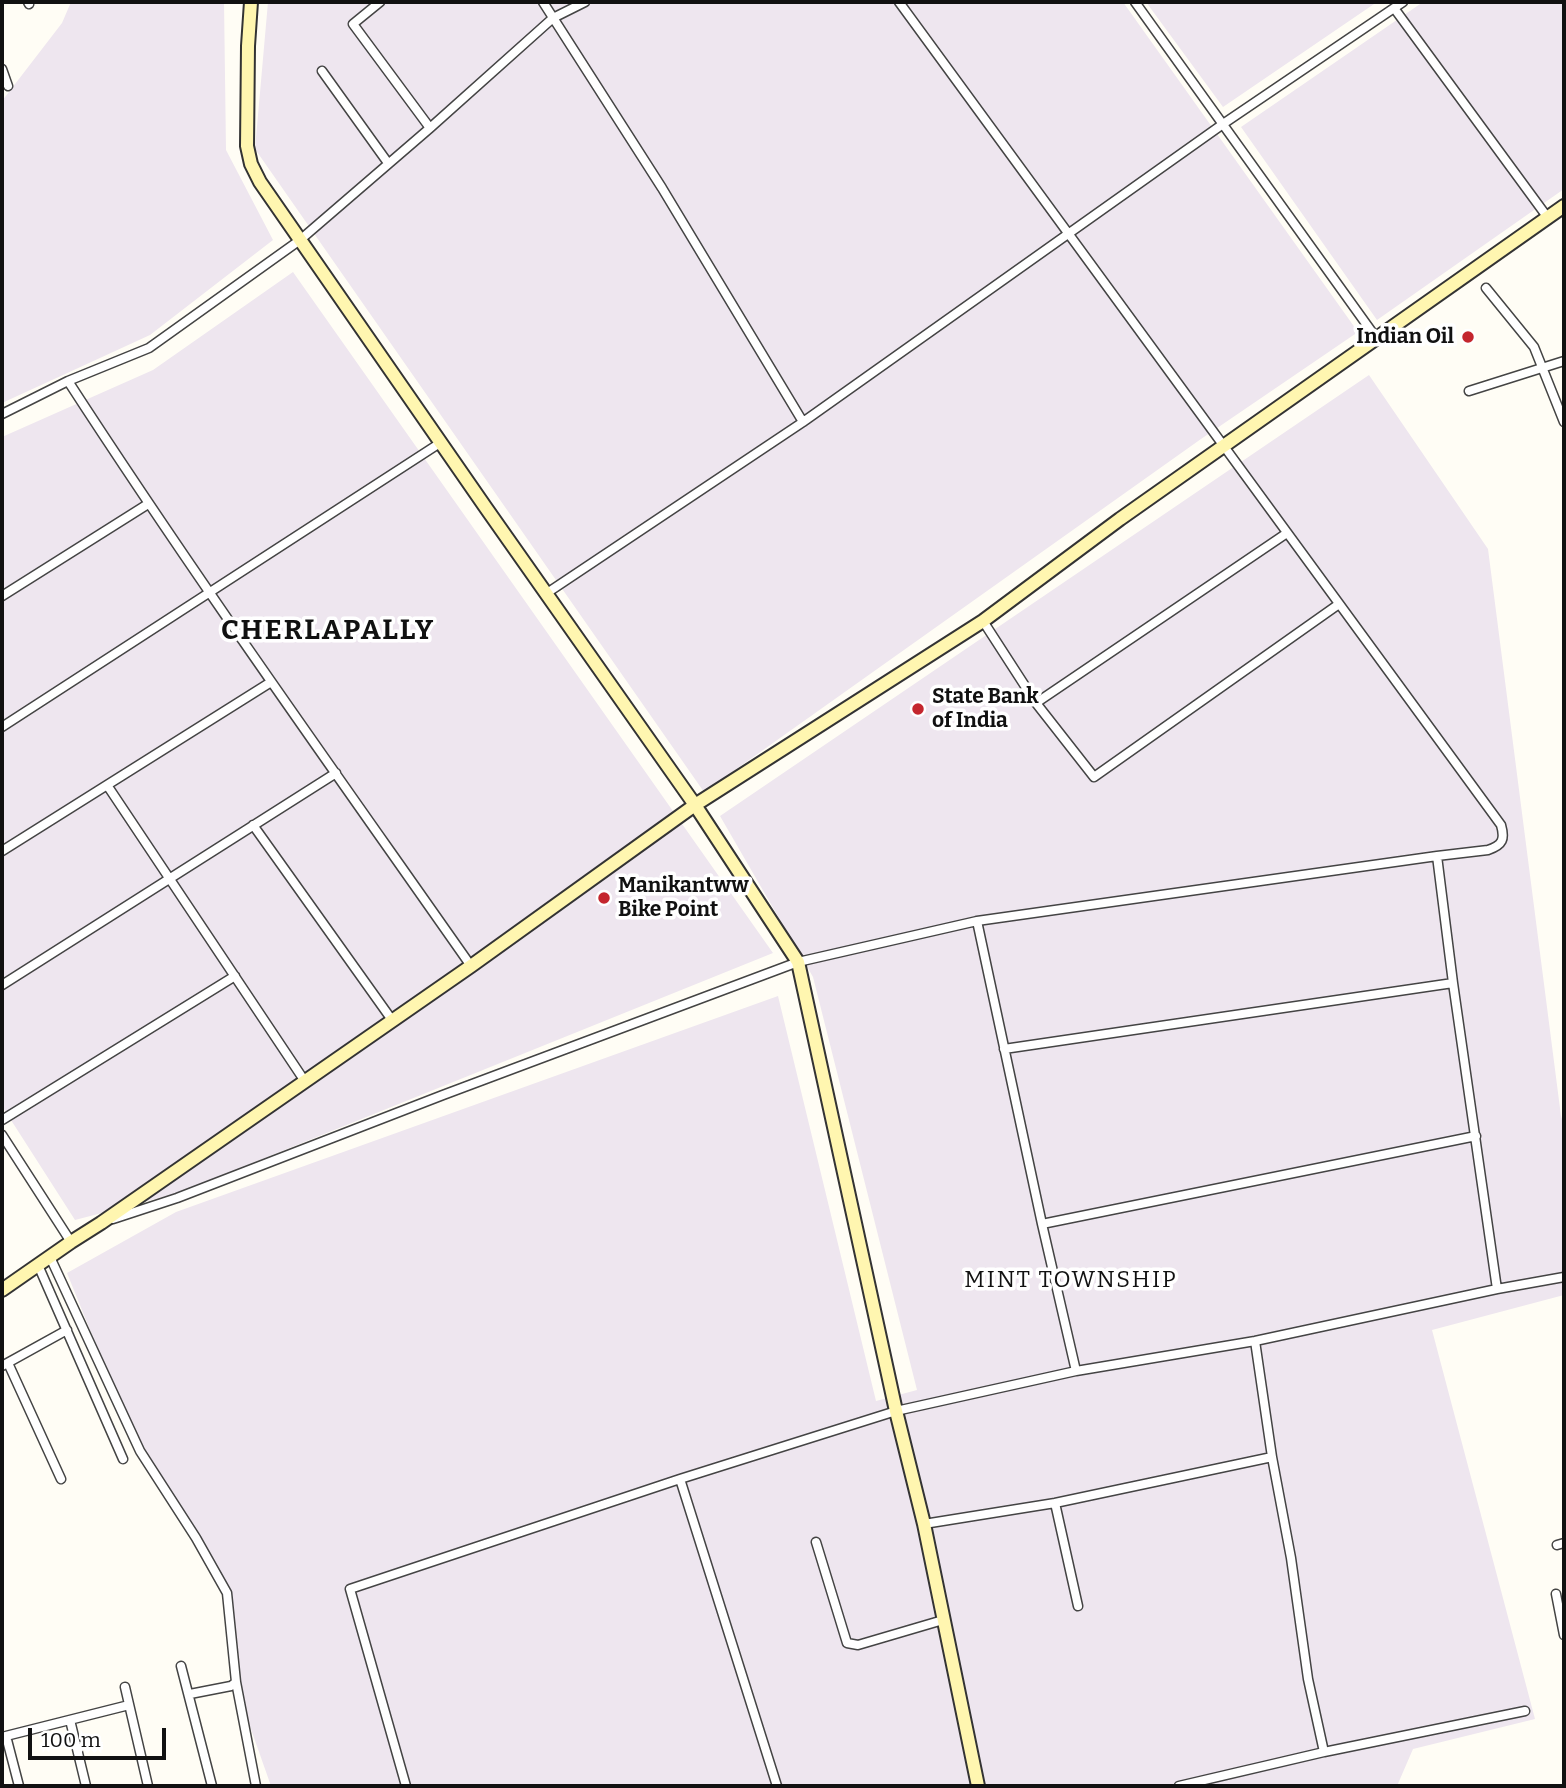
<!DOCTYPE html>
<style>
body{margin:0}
#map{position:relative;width:1566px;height:1788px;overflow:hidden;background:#fffdf5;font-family:Bitter,serif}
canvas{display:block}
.frame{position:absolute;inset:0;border:4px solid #111;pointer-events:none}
.scale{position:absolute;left:28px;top:1728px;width:138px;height:32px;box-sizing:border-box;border:4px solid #111;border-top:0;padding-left:9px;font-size:21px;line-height:24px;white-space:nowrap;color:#111;-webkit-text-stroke:5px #fff;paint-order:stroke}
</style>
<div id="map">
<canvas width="1566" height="1788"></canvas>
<div class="frame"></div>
<div class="scale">100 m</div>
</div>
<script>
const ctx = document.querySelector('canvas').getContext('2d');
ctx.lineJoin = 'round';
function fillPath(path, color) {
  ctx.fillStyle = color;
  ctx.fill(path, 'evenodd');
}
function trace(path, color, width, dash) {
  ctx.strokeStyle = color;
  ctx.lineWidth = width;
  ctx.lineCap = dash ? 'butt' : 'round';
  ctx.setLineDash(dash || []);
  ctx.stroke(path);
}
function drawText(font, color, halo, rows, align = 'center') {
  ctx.font = font + ' Bitter,serif';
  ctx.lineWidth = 7;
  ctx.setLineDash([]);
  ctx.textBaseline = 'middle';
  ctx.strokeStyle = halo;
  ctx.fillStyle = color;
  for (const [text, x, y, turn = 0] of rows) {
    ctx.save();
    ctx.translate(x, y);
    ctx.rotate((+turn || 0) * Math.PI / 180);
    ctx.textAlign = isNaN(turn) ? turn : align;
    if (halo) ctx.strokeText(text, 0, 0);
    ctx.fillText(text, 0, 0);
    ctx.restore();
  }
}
fillPath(new Path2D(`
 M71,2H224L226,150L273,240L150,335L2,403V101L62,23Z
 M268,2H1123L1358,332L1201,439L704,792L255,149Z
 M1146,2H1377L1223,107Z
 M1423,2H1564V189L1377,320L1241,127Z
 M293,272L773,953L178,1193L75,1220L2,1106V437L153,370Z
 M1369,375L1488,549L1561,1116L1564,1125V1295L1432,1330L1535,1719L1413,1749L1397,1786H271L240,1698L229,1592L147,1471L67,1273L176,1212L778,996L876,1401L917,1390L813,977L720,816Z`), '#eee6ef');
const street = new Path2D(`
 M28,2L29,4
 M380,2L353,24L430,128
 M543,2L662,188L803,422
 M1135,2L1377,339
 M1394,8L1548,218
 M2,69L8,86
 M322,71L388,163
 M1486,288L1534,347L1564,422
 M68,381C197,580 335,772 471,966
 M1469,391L1564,361
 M2,414L68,381L149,348L300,240L430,128L553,18L585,2
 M547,593L803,422L1223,124L1403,2
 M2,596L148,504
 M983,621L1036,703L1094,777L1339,604
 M1036,703L1287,533
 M2,727L440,443
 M107,785L304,1080
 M253,825L392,1020
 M2,851L271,682
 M1437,856L1453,983L1497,1289
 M977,921L1042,1224L1076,1371
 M2,985L336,773
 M1004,1049L1453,983
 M2,1120L235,976
 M2,1135L71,1242
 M113,1219L177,1198L443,1095L798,962L977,921L1437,856L1488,850C1503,845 1505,839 1501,825L899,2
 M1042,1224L1476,1136
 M50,1257L140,1451L196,1538L227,1593L236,1682L231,1686L190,1694
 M38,1265L123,1459
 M1255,1341L1272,1457L1291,1558L1308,1679L1324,1752
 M8,1363L61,1479
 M2,1366L67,1330
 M680,1479L777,1786
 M1055,1503L1078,1606
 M924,1524L1055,1503L1272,1457
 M816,1542L847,1643L858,1645L943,1620
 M1557,1545L1564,1543
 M1556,1594L1564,1635
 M181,1666L212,1786
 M236,1682L256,1786
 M125,1687L148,1786
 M70,1720L86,1786
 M6,1736L19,1786
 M2,1737L129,1705
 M406,1786L350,1589L680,1479L896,1411L1076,1371L1255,1341L1497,1289L1564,1277
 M1179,1786L1324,1752L1525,1711`);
const secondary = new Path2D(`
 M251,2L248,46L247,146L251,164L260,182L486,508L695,805L798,962L896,1411L924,1524L978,1786
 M2,1290L71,1242L101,1223L471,966L695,805L983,621L1120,519L1564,206`);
trace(street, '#444', 11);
trace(secondary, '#333', 16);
trace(street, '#fff', 8);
trace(secondary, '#fff6b0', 12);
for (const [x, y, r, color] of [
 [1468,337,7,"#c4262e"],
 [918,709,7,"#c4262e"],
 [604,898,7,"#c4262e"]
]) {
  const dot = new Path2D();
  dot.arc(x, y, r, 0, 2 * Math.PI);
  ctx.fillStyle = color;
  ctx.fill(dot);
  trace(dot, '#fff', 2.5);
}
drawText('bold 21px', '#111', '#fff', [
 ["Indian Oil",1454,337,"right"],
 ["State Bank",932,697],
 ["of India",932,721],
 ["Manikantww",618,886],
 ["Bike Point",618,910]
], 'left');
ctx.letterSpacing = '2px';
drawText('23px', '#111', '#fff', [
 ["MINT TOWNSHIP",1071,1281]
]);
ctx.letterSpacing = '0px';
ctx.letterSpacing = '2px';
drawText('bold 28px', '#111', '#fff', [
 ["CHERLAPALLY",328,631]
]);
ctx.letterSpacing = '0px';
</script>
